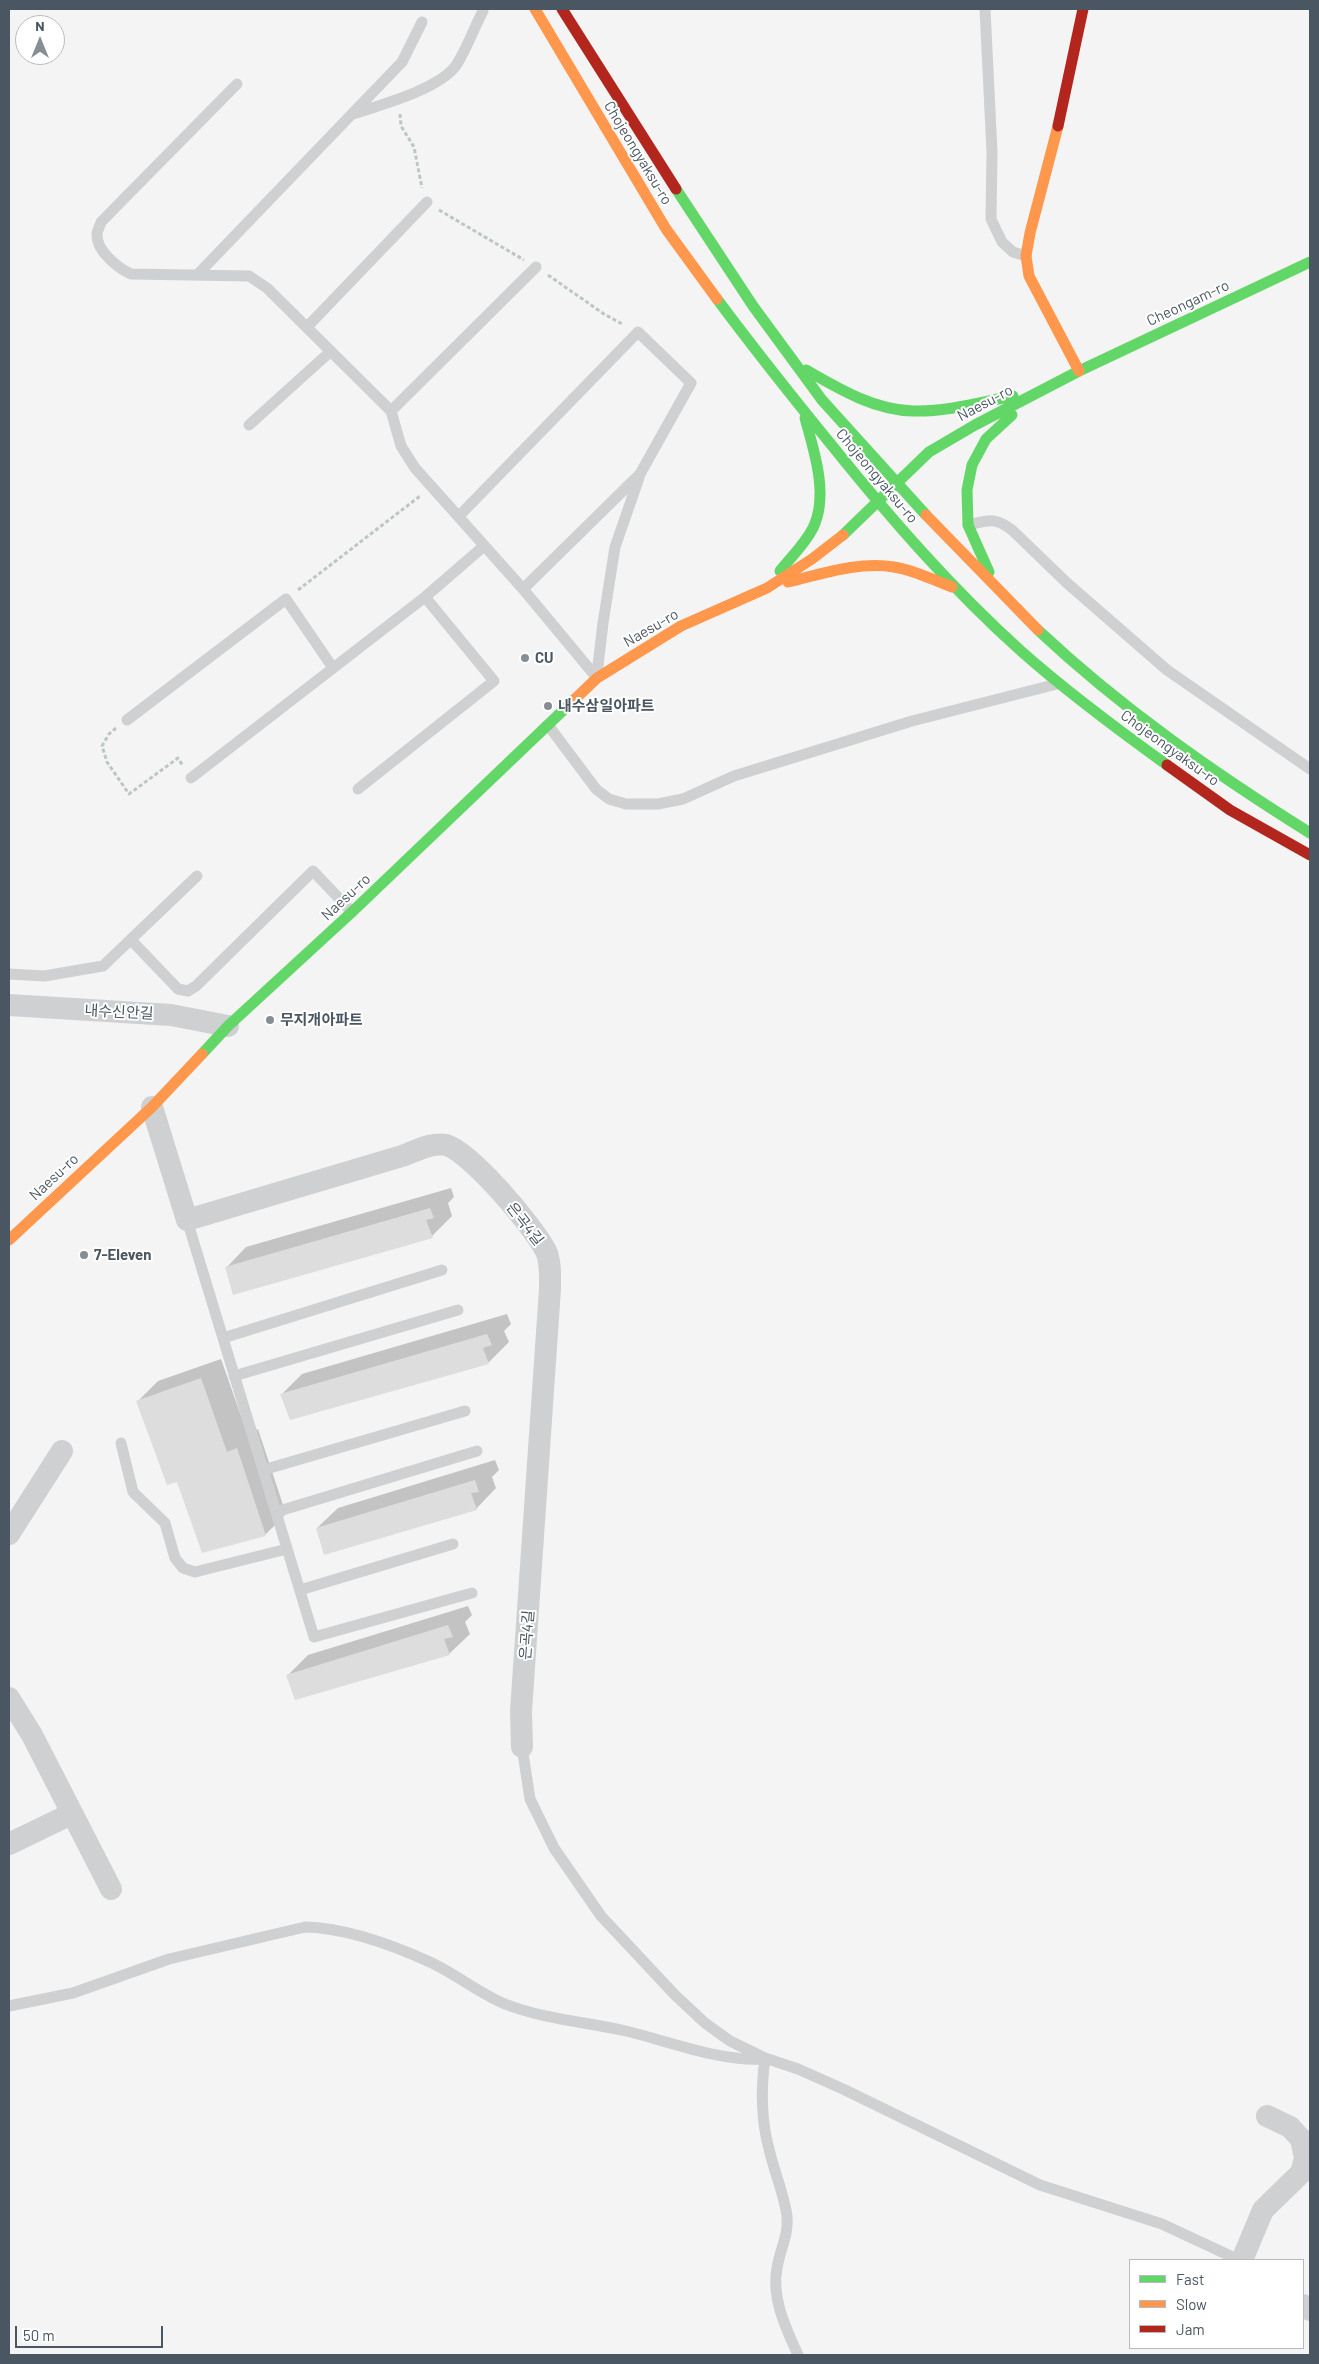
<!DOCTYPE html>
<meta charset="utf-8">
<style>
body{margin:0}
#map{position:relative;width:1319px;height:2364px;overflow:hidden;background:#f4f4f4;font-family:Barlow,sans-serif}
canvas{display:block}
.frame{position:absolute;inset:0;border:10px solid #4a5661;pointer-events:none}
.legend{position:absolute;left:1129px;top:2259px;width:175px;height:90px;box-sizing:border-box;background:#fff;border:1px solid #b7bbc0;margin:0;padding:6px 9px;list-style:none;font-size:15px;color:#4a5661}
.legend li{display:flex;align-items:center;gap:10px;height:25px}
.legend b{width:25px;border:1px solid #b7bbc0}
.north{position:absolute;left:15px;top:15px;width:50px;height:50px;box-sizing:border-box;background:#fff;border:1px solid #b7bbc0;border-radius:50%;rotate:0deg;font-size:14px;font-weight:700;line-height:20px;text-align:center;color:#4a5661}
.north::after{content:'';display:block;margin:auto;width:18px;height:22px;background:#868d94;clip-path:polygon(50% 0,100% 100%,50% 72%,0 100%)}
.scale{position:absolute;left:15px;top:2326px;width:148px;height:22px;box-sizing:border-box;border:2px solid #4a5661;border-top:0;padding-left:6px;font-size:15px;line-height:18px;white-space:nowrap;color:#4a5661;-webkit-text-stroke:4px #fff;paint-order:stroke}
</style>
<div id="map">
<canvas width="1319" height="2364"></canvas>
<div class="frame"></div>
<ul class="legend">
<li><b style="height:6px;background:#63d668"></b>Fast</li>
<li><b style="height:6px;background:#ff974d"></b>Slow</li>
<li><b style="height:6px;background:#b3261e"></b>Jam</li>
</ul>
<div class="north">N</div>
<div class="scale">50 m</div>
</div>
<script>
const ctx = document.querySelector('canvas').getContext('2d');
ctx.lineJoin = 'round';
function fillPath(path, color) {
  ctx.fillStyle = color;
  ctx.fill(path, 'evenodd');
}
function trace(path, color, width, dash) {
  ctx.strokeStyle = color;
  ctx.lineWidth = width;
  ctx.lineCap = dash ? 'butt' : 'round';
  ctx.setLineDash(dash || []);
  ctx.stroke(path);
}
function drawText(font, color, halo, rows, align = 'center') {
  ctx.font = font + ' Barlow,"Noto Sans KR",sans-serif';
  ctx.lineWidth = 4;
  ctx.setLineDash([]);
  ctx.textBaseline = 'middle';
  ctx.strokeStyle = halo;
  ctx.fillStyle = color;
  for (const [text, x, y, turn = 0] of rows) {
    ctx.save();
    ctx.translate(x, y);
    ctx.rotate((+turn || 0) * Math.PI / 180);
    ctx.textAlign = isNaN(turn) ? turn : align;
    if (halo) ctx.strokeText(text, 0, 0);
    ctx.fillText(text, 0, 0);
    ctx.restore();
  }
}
fillPath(new Path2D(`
 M451,1188L454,1197L448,1203L452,1216L432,1236L226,1268L246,1247Z
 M507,1314L511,1324L504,1331L509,1342L489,1362L290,1419L282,1394L302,1374Z
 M221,1359L247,1433L258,1429L286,1514L266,1534L203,1551L178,1480L138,1401L158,1381Z
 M495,1460L499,1470L492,1477L496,1488L476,1509L317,1528L338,1508Z
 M468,1606L472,1615L465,1622L470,1634L449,1654L288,1675L308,1655Z`), '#0003');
fillPath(new Path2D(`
 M430,1208L434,1218L426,1220L433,1238L233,1295L225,1267Z
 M487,1334L492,1345L483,1348L489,1364L290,1420L280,1394Z
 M201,1378L227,1452L237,1448L266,1536L202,1553L177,1482L167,1485L136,1401Z
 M475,1480L479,1492L471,1493L477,1510L324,1555L316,1528Z
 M448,1625L453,1637L444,1639L450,1655L295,1700L286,1675Z`), '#ddddde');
trace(new Path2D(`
 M400,114L401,126L414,147L422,188
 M439,210L524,260
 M548,275L604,314L624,325
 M298,590L420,496
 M116,728L109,734L102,746L107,762L129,794L178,758L183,766`), '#bcc7c4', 3, [4, 2.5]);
trace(new Path2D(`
 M985,9L992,152L991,219L1002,242L1013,252L1026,256
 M237,84L101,222C100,226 97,231 97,234C96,251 118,268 131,274L249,276L267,288L391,411L401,446L415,468L523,589L597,678
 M353,114C380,105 441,89 457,64C467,48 474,28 483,11
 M198,274L402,62L422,22
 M307,327L427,202
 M391,411L536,267
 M249,425L331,351
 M459,516L638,332L691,383L640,474L523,589
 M968,525C989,520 995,517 1012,530L1067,583L1167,670L1310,769
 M597,674L603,623L615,547L639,478
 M127,720L286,599L333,668
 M548,725L596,789L609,799L626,804H658L683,799L734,776L912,721L1057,684
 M191,778L425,597L484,546
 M358,789L494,681L425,597
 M131,940L178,989L188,991L196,986L313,871L352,912
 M9,974L44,976L103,966L197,876
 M187,1220L314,1637L472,1593
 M223,1338L442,1270
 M234,1376L458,1310
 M121,1443L133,1492L165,1523L175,1558L183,1568L195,1572L287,1549
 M263,1470L465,1411
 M276,1512L477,1451
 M300,1590L453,1544
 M522,1747L530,1799L554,1848L601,1916L675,1995L705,2023L730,2041L765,2058L798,2069L843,2089L1040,2185L1162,2224L1239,2260
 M9,2006L73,1993L169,1959L305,1927C348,1928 393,1945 432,1963C457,1975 479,1993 505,2004C543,2019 586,2022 626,2031C668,2041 721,2062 763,2059
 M765,2058C761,2088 761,2120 769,2149C774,2171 784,2194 787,2216C789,2235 780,2249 777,2268C771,2298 786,2328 798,2355`), '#ced0d2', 11);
trace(new Path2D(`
 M9,1005L171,1015L228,1026
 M152,1107L187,1220L402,1156C416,1151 432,1142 446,1145C471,1152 534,1227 546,1251C551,1262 550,1277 550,1289L521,1711L522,1747
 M9,1534L62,1451
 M9,1698L32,1735L111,1889
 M9,1844L71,1814
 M1242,2260L1263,2210L1301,2173L1305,2158L1301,2139L1290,2127L1267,2116
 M1303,2305L1310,2310`), '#ced0d2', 22);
trace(new Path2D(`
 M676,189L753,306L822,400L926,515
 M717,299C755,350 794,399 834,448C892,520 952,589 1021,651C1067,692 1117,729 1167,765
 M806,370C839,389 874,410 913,411C947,412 981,402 1013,396
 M843,535L929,452L975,425L1079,371L1310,262
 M780,571C791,557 805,544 813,528C829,495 814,451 805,418
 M989,572L968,525L967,490L972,465L986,439L1012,415
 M1038,630C1121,708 1214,773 1310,833
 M202,1054L228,1026L352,912L575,699`), '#63d668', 11);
trace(new Path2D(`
 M535,9L666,229L717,299
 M1058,126L1030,233L1026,256L1029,276L1079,371
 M926,515L1038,630
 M788,582C822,574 859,561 894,567C914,570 933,580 952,587
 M575,699L597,678L681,626L767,588L812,559L843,535
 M9,1240L152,1107L202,1054`), '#ff974d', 11);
trace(new Path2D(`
 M562,9L676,189
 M1058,126L1083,9
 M1167,765L1230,810L1310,855`), '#b3261e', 11);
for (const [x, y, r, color] of [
 [525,658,5,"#868d94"],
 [548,706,5,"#868d94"],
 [270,1020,5,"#868d94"],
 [84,1255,5,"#868d94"]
]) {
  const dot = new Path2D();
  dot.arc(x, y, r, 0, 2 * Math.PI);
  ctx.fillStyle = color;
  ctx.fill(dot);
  trace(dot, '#fff', 2);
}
drawText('15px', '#4a5661', '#fff', [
 ["Chojeongyaksu-ro",638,153,59],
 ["Cheongam-ro",1188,303,-25],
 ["Naesu-ro",985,403,-28],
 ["Chojeongyaksu-ro",877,476,50],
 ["Naesu-ro",651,628,-30],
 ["Chojeongyaksu-ro",1170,748,36],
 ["Naesu-ro",346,897,-43],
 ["내수신안길",119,1012,3],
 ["Naesu-ro",54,1177,-43],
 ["은곡4길",525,1224,52],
 ["은곡4길",527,1635,-86]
]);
drawText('bold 15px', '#4a5661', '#fff', [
 ["CU",535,658],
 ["내수삼일아파트",558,706],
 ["무지개아파트",280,1020],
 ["7-Eleven",94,1255]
], 'left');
</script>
